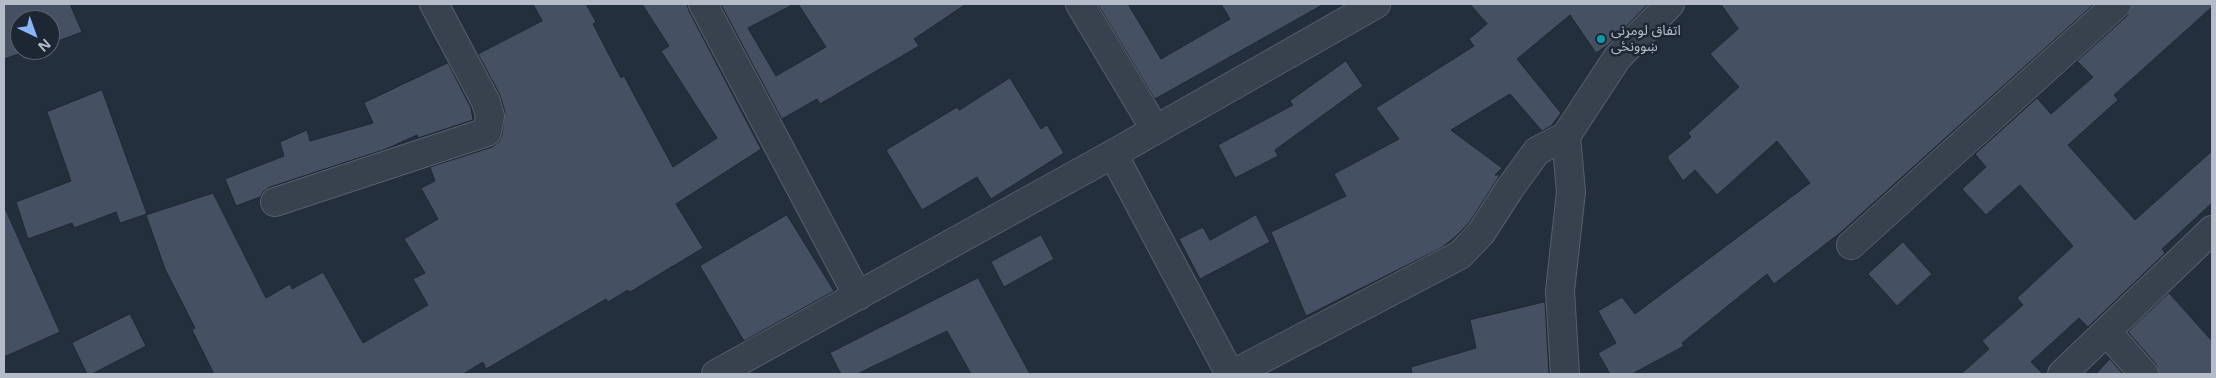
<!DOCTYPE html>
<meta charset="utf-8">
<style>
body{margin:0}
#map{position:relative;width:2216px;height:378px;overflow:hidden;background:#242f3e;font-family:"Open Sans",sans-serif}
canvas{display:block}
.frame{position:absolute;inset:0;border:5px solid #b4bcc9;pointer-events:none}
.north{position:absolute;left:10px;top:10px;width:50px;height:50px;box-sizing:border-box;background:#1d2633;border:1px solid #59626f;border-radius:50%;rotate:138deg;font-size:14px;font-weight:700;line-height:20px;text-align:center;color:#b4bcc9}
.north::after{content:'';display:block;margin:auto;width:18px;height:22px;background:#8ab4f8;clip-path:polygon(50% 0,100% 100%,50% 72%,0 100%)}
</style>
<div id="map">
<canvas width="2216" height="378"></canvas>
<div class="frame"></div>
<div class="north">N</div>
</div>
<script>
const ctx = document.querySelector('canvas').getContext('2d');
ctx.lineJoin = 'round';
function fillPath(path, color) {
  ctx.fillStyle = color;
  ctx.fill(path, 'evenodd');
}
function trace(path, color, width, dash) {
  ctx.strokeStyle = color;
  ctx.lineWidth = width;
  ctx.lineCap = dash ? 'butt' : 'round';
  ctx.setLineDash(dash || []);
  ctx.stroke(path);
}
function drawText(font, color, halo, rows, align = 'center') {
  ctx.font = font + ' "Open Sans","Noto Sans Arabic",sans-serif';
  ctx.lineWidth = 5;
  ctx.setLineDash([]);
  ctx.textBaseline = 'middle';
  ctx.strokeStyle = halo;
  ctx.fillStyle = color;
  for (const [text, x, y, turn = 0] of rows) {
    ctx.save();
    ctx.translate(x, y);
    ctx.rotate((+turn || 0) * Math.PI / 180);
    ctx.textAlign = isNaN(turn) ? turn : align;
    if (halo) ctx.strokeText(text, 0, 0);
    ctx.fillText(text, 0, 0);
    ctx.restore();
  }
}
const building = new Path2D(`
 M4,4H70L82,32L50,44V20H20V50H31L4,59Z
 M533,4H586L596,22L593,24L621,78L624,76L673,167L717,138L661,51L669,46L642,4H687L689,11L761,149L676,204L703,248L630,292L628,290L608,302L606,299L486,369L483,362L463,374H214L192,330L195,328L165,269L146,215L213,193L266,298L290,284L292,289L323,272L363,343L428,305L413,279L425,273L404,239L438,219L421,188L435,181L430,167L492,147L499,142L502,135L505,112L500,95L478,54L542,21Z
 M721,4H794L748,28L776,76L826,47L798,4H966L914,39L919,46L820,104L817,99L782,119Z
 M1098,4H1128L1161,59L1230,19L1221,4H1324L1155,99Z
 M1470,4H1648L1608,45L1596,53L1570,15L1517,59L1561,113L1551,126L1542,131L1510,94L1451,130L1502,168L1495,175H1500L1469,223L1454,238L1441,248L1306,316L1271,232L1346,196L1334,174L1399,139L1376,108L1474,46L1469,39L1487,24Z
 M1721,4H2094L1840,233L1774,284L1767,274L1682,343L1684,346L1632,374H1610L1598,353L1616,343L1598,311L1622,297L1635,314L1810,183L1777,141L1717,195L1695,170L1683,181L1667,157L1691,137L1688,133L1739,87L1710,54L1738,29Z
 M2132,4H2212V7L2114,95L2118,100L2068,145L2135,220L2212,151V203L2162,249L2165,253L2088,327L2079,318L2031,362L2043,374H1961L1989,349L1982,341L2023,305L2017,298L2073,246L2020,185L1986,215L1962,189L1986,167L1975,154L2037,98L2051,114L2093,77L2077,61L2127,16Z
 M1346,61L1363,86L1275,150L1278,156L1235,178L1218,145L1293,105L1290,101Z
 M448,63L471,108L473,120L418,138L417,135L386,149L270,187L264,191L260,197L236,206L225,179L284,156L280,142L307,130L310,141L373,123L364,103Z
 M1010,78L1041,129L1047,125L1064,153L991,199L977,177L922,210L886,150L957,107L959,110Z
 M102,90L147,214L120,223L116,212L74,228L72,223L28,239L16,202L71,181L47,112Z
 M4,206L60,332L4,357Z
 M787,215L834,291L744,341L700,266Z
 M1256,215L1270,242L1200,279L1179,239L1203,227L1210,240Z
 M1041,235L1054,259L1004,287L991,262Z
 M1903,242L1932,274L1897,306L1868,274Z
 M978,278L1030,374H971L947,331L857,374H841L830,353Z
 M2169,293L2212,341V374H2159L2156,364L2128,332Z
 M1545,302L1549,374H1412L1411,367L1476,348L1470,320Z
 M130,314L146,346L92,374H87L72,343Z
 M2110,359L2123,374H2096Z`);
fillPath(building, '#455162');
trace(building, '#1f2835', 1);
const street = new Path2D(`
 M703,4L858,296
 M1080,4L1155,129
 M1113,154L1230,374
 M275,202L487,132L490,116L486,102L434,4
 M1851,245L2117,4
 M2107,332L2144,374
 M716,374L1113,154L1376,4
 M1233,374L1460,255L1481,233L1510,188L1537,151L1566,136L1617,58L1670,4
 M1565,374L1560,291L1571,192L1566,136
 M2062,374L2212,230`);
trace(street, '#565f6c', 30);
trace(street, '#38414e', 28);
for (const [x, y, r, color] of [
 [1601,39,5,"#0f9aa8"]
]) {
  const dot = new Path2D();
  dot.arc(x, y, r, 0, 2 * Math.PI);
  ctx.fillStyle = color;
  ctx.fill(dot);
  trace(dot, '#1d2633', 2);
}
drawText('14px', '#b4bcc9', '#1d2633', [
 ["اتفاق لومړنی",1611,31],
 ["ښوونځی",1611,47]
], 'left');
</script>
